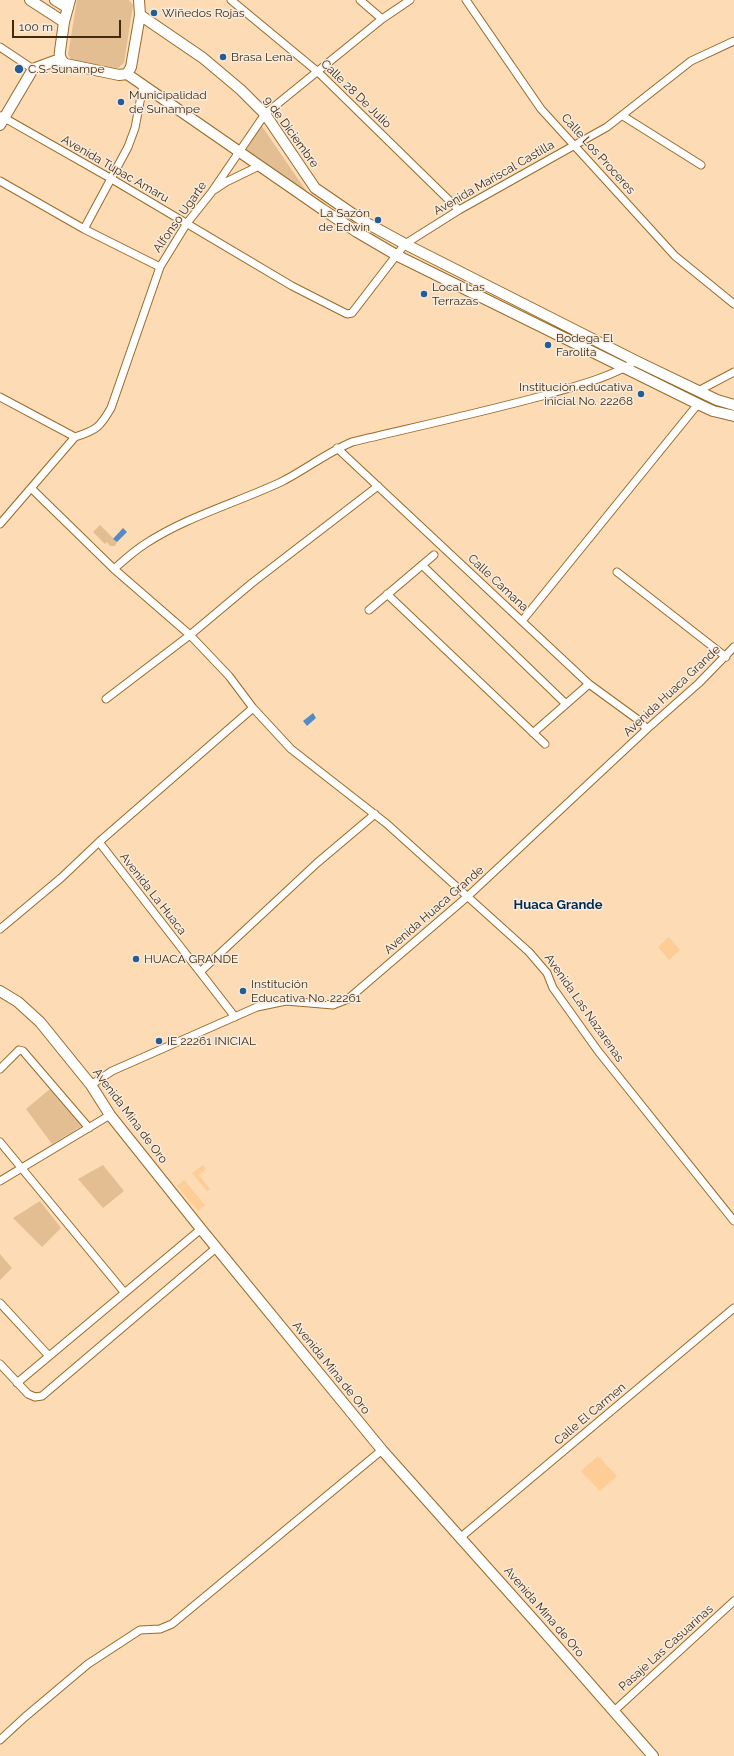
<!DOCTYPE html>
<meta charset="utf-8">
<style>
body{margin:0}
#map{position:relative;width:734px;height:1756px;overflow:hidden;background:#fcdbb5;font-family:Raleway,sans-serif}
canvas{display:block}
.scale{position:absolute;left:12px;top:20px;width:109px;height:18px;box-sizing:border-box;border:2px solid #402b0f;border-top:0;padding-left:5px;font-size:12px;line-height:14px;white-space:nowrap;color:#402b0f;-webkit-text-stroke:3px #f8ede0;paint-order:stroke}
</style>
<div id="map">
<canvas width="734" height="1756"></canvas>
<div class="scale">100 m</div>
</div>
<script>
const ctx = document.querySelector('canvas').getContext('2d');
ctx.lineJoin = 'round';
function fillPath(path, color) {
  ctx.fillStyle = color;
  ctx.fill(path, 'evenodd');
}
function trace(path, color, width, dash) {
  ctx.strokeStyle = color;
  ctx.lineWidth = width;
  ctx.lineCap = dash ? 'butt' : 'round';
  ctx.setLineDash(dash || []);
  ctx.stroke(path);
}
function drawText(font, color, halo, rows, align = 'center') {
  ctx.font = font + ' Raleway,sans-serif';
  ctx.lineWidth = 3;
  ctx.setLineDash([]);
  ctx.textBaseline = 'middle';
  ctx.strokeStyle = halo;
  ctx.fillStyle = color;
  for (const [text, x, y, turn = 0] of rows) {
    ctx.save();
    ctx.translate(x, y);
    ctx.rotate((+turn || 0) * Math.PI / 180);
    ctx.textAlign = isNaN(turn) ? turn : align;
    if (halo) ctx.strokeText(text, 0, 0);
    ctx.fillText(text, 0, 0);
    ctx.restore();
  }
}
fillPath(new Path2D(`
 M669,937L680,950L669,960L658,947Z
 M203,1165L206,1169L199,1175L210,1189L207,1191L192,1173Z
 M184,1180L205,1205L198,1211L177,1186Z
 M598,1456L617,1476L600,1491L581,1471Z`), '#fdcd95');
fillPath(new Path2D(`
 M77,0H129L133,5L124,63L117,69L73,62L68,55Z
 M261,125L307,192L246,150Z
 M100,525L117,542L115,546H110L107,542L105,544L93,532Z
 M50,1089L82,1126L52,1144L26,1109Z
 M103,1165L124,1191L103,1208L78,1179Z
 M40,1201L61,1228L42,1247L13,1218Z
 M0,1254L12,1268L0,1280Z`), '#e3be92');
fillPath(new Path2D(`
 M123,528L127,532L117,542L113,539Z
 M313,713L316,718L307,726L303,721Z`), '#538bc6');
const street = new Path2D(`
 M231,0L318,72L459,210
 M360,0L382,19
 M466,0L541,109L675,256L734,304
 M0,47L33,69
 M1,116L110,178L292,286L347,314L352,313L405,244L459,210L607,127L691,61L734,41
 M623,116L701,165
 M0,181L84,229L160,267
 M214,190L226,182L259,166
 M84,229L128,147L135,128L143,86
 M698,391L734,372
 M0,397L75,437
 M337,448L589,684L637,719L647,729
 M32,489L114,569L190,635L229,676L253,708L291,749L387,824L529,952L547,973L553,988L598,1051L734,1221
 M0,524L75,437C97,430 100,427 111,408L160,267L187,223L211,193L265,114L382,19L410,0
 M422,565L566,704
 M114,569C124,560 134,551 145,544C186,517 236,503 281,482C305,470 326,453 352,442C415,427 479,413 542,396C572,387 610,378 636,361
 M617,572L726,657
 M387,594L545,744
 M369,610L434,555
 M522,621L698,404
 M106,699L190,635L252,583L378,486
 M533,733L589,684
 M99,842L235,1017
 M0,929L61,878L99,842L253,708
 M200,972L317,863L375,814
 M0,1069L19,1050L23,1051L89,1128
 M91,1085L112,1071L257,1007L286,1001L333,1005L348,999L467,897L647,729L699,683L734,647
 M0,1142L124,1292
 M0,1181L110,1115
 M0,1303L49,1356
 M0,1364L28,1394L35,1397L42,1396L216,1248
 M17,1383L201,1229
 M461,1537L734,1308
 M614,1711L734,1601
 M0,1740L25,1717L88,1664L140,1630L160,1629L172,1624L382,1450`);
const secondary = new Path2D(`
 M30,0L64,22
 M55,0L68,8
 M70,0L64,22L60,51C59,57 61,61 66,64L119,75L127,74L131,67L140,15L139,0
 M140,15L203,58L241,90L265,114L315,188L363,221L405,244L636,361L717,400L734,405
 M127,74L322,209L357,232L398,256L698,404L713,411L734,416
 M0,125L33,69L60,59
 M0,991L18,1002L40,1022L91,1085L110,1115L201,1229L382,1450L540,1627L653,1756`);
trace(street, '#9a6a26', 9);
trace(secondary, '#9a6a26', 12);
trace(street, '#fff', 7);
trace(secondary, '#fff', 10);
for (const [x, y, r, color] of [
 [154,13,4,"#245c94"],
 [223,57,4,"#245c94"],
 [19,69,5,"#245c94"],
 [121,102,4,"#245c94"],
 [378,220,4,"#245c94"],
 [424,294,4,"#245c94"],
 [548,345,4,"#245c94"],
 [641,394,4,"#245c94"],
 [136,959,4,"#245c94"],
 [243,991,4,"#245c94"],
 [159,1041,4,"#245c94"]
]) {
  const dot = new Path2D();
  dot.arc(x, y, r, 0, 2 * Math.PI);
  ctx.fillStyle = color;
  ctx.fill(dot);
  trace(dot, '#f8ede0', 1.5);
}
drawText('12px', '#402b0f', '#f8ede0', [
 ["Wiñedos Rojas",162,13],
 ["Brasa Lena",231,57],
 ["C.S. Sunampe",28,69],
 ["Municipalidad",129,95],
 ["de Sunampe",129,109],
 ["La Sazón",370,213,"right"],
 ["de Edwin",370,227,"right"],
 ["Local Las",432,287],
 ["Terrazas",432,301],
 ["Bodega El",556,338],
 ["Farolita",556,352],
 ["Institución educativa",633,387,"right"],
 ["inicial No. 22268",633,401,"right"],
 ["HUACA GRANDE",144,959],
 ["Institución",251,984],
 ["Educativa No. 22261",251,998],
 ["IE 22261 INICIAL",167,1041]
], 'left');
drawText('12px', '#402b0f', '#f8ede0', [
 ["Calle 28 De Julio",356,94,44],
 ["9 de Diciembre",291,132,54],
 ["Calle Los Proceres",598,154,48],
 ["Avenida Tupac Amaru",115,169,30],
 ["Avenida Mariscal Castilla",494,178,-30],
 ["Alfonso Ugarte",180,217,-55],
 ["Calle Camana",498,583,43],
 ["Avenida Huaca Grande",672,691,-43],
 ["Avenida La Huaca",153,894,52],
 ["Avenida Huaca Grande",434,910,-41],
 ["Avenida Las Nazarenas",584,1008,55],
 ["Avenida Mina de Oro",130,1116,53],
 ["Avenida Mina de Oro",331,1368,51],
 ["Calle El Carmen",590,1414,-40],
 ["Avenida Mina de Oro",544,1612,49],
 ["Pasaje Las Casuarinas",666,1648,-42]
]);
drawText('bold 13px', '#022a4f', '#f8ede0', [
 ["Huaca Grande",558,905]
]);
</script>
